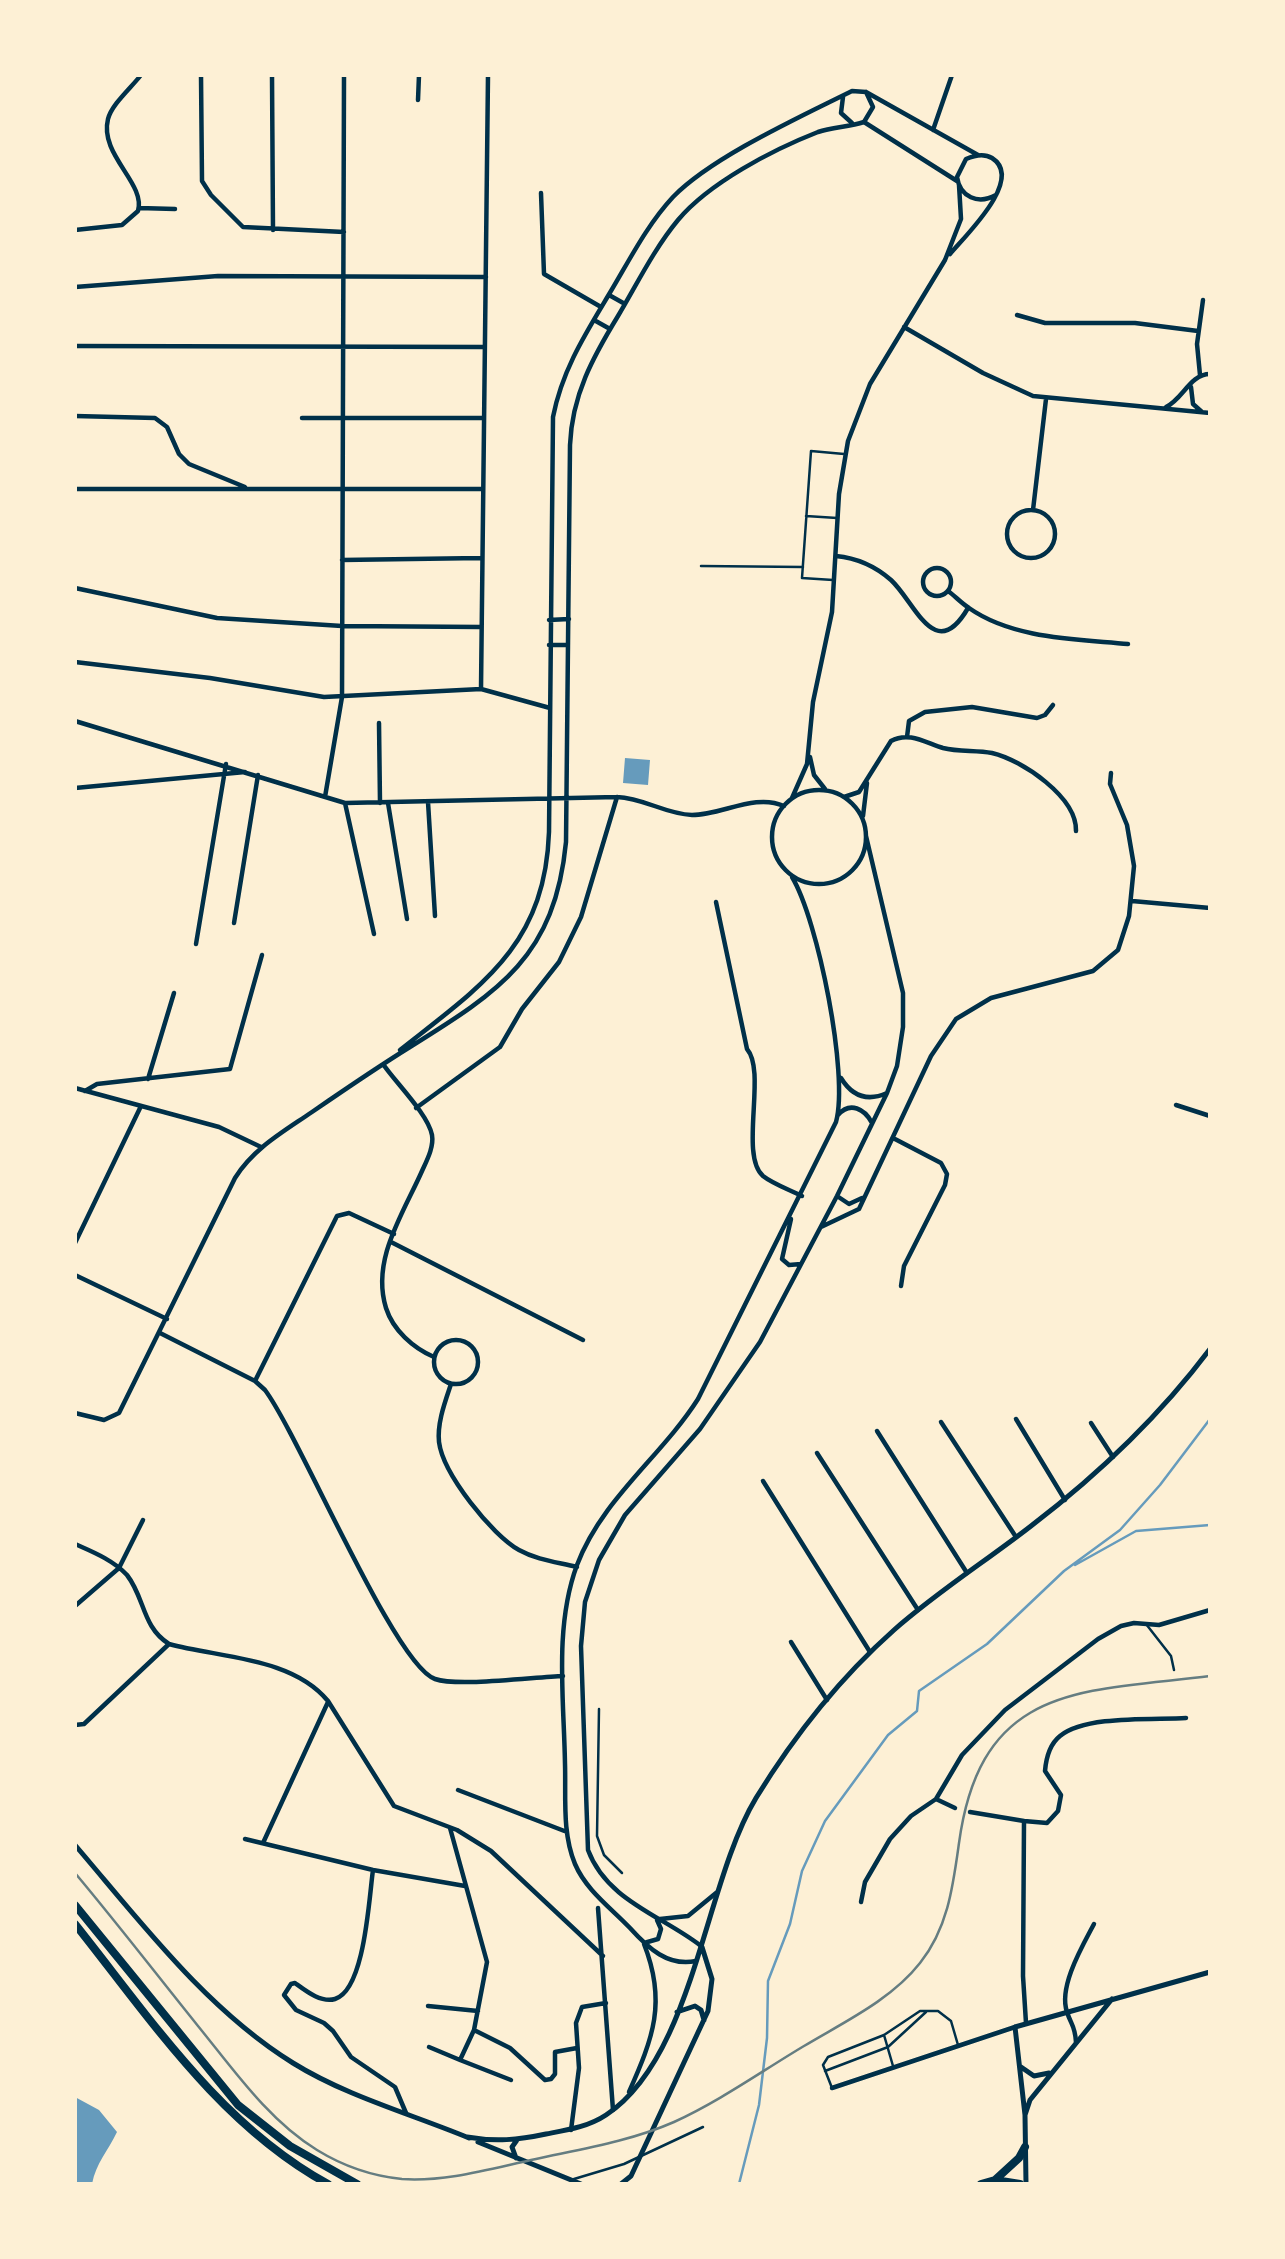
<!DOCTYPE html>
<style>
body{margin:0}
#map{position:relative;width:1285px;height:2259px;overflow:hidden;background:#fdf0d5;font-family:"PT Sans Narrow",sans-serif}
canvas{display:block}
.frame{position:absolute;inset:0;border:77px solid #fdf0d5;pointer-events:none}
</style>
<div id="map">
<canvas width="1285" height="2259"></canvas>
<div class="frame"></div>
</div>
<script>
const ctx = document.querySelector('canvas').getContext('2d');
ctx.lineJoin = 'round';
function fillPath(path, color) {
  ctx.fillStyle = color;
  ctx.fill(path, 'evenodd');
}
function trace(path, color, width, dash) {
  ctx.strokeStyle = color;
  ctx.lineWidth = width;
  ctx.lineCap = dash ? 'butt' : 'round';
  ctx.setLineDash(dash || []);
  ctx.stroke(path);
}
fillPath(new Path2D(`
 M625,758L650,760L648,785L623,783Z
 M75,2097L99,2110L117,2132C108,2151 96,2163 92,2184H75Z`), '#669bbc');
trace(new Path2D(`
 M1075,1565L1136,1531L1210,1525
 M739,2184L759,2105L767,2038L768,1981L790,1924L802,1871L825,1821L888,1735L917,1711L919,1691L987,1644L1064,1571L1120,1530L1160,1485L1210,1419`), '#669bbc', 2.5);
trace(new Path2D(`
 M806,516L837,518
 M701,566L803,567
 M833,580L802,578L811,451L844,454
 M1146,1624L1171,1656L1174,1670
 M599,1709L597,1836L604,1855L622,1873
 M884,2035L893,2066
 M825,2071L888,2047L926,2012
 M832,2088L823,2065L828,2057L884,2035L920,2011H938L951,2021L958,2045
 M574,2179L624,2164L703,2127`), '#003049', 2.5);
trace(new Path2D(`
 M201,75L202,181L211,195L243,227L344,232
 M272,75L273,230
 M843,97L841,113L852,123
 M418,100L419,75
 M864,122L957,181
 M933,130L952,75
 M541,193L544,274L601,307
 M139,208L175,209
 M75,230L122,225L138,211C146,183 99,155 108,119C112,104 131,88 141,75
 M950,254C965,236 1025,179 992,158C984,153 975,155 966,159L957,177C960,197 978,205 996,195
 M75,287L218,276L486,277
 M609,295L625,304
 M1017,315L1045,323H1135L1198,331
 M594,320L610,329
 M904,327L983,373L1033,396L1210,413
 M75,346L484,347
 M1200,375L1197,344L1203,300
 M1191,387L1193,404L1202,412
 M1166,407C1183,399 1190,374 1210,374
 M75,416L155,418L167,427L179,454L189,464L245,487
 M302,418H483
 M75,489H482
 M1033,510L1046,399
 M1007 534a24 24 0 1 1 48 0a24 24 0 1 1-48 0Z
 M836,556C857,558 875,566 891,580C915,602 935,665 968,608
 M342,560L481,558
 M923 582a14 14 0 1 1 28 0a14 14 0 1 1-28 0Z
 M75,588L217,618L342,626L481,627
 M948,591C955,596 961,603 969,608C1013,639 1076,639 1128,644
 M549,620L569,619
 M549,645H568
 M75,662L210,678L324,697L481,689L550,708
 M481,689L488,75
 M75,721L345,803L617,797C644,798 665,814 692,815C722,815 755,793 784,806
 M379,723L380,803
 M907,737L909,721L925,712L972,707L1037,718L1045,715L1053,705
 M810,757L814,775L825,789
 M75,788L245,772
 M772 837a47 47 0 1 1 94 0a47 47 0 1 1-94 0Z
 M325,797L342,697L344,75
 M844,797L859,792L891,741C909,731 926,743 943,748C959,752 976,750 992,753C1022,760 1077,797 1076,831
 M792,798L807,764L813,702L832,612L839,494L848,441L870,384L945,260L961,219L959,185
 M428,802L435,916
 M345,803L374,934
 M388,803L407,919
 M863,816L867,783
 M1132,901L1210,908
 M716,902L747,1049C767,1072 739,1155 763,1176C773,1184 790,1190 802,1196
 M234,923L258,775
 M196,944L226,764
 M400,1050C481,986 545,946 549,832L553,417C562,371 584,336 608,296C628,263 646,226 673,197C712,157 800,117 852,91L866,92L978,155
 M383,1064C395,1082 428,1114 432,1135C434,1147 427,1160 422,1171C403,1214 371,1260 386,1308C393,1330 413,1348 434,1357
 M841,1078C852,1096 867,1102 887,1093
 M148,1079L174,993
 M75,1088L219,1127L261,1147
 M85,1091L97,1084L230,1069L262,955
 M1176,1105L1210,1116
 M416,1108L500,1047L522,1009L559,962L581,917L617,797
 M838,1115C850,1101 865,1109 872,1123
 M893,1138L941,1163L947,1174L945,1185L904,1266L901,1286
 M837,1196L849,1204L862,1198
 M791,1219L782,1259L789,1265L801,1264
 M821,1227L859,1209L931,1056L956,1019L991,998L1093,971L1118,950L1129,916L1134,866L1127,825L1110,784L1111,773
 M391,1242L583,1340
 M75,1243L141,1106
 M75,1275L167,1319
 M160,1333L255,1381L265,1390C300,1437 395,1666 435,1679C458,1687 534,1677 563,1676
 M434 1362a22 22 0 1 1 44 0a22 22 0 1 1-44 0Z
 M255,1381L337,1216L349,1213L394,1234
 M451,1384C445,1402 437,1423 439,1442C443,1474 492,1535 519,1550C537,1560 557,1562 577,1567
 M75,1413L104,1420L119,1413L235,1178C254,1148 283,1132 312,1112C344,1090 376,1068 410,1047C500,991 555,956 566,842L570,445C572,395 593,357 618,316C637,284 654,249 678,220C709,183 772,150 818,132C833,127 849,127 864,122L873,107L866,92
 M1016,1419L1065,1500
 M941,1422L1016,1537
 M1091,1423L1113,1457
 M877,1431L967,1573
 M817,1453L918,1610
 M763,1481L870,1652
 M75,1544C93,1552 113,1560 127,1575C145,1598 142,1627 169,1644C220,1658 292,1657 328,1701L394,1806L457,1830L491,1851L603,1956
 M75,1606L119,1568L143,1520
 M791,1642L827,1700
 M75,1725L84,1724L169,1644
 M458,1790L567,1832
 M936,1799L955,1808
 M970,1812L1024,1821
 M245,1839L373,1870L465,1886
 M263,1843L328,1702
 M373,1870C369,1897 365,1990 335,1999C321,2003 306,1991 295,1983L291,1984L284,1995L296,2010L324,2023L333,2031L351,2057L395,2087L406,2113
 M861,1902L865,1882L890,1839L911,1816L936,1799L962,1755L1005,1710L1098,1639L1121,1626L1134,1623L1159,1625L1210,1610
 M598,1908L613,2110
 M660,1919L688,1916L716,1893
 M644,1943L658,1939L661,1929L657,1920
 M701,1946C663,1916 607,1901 588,1850L581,1646L585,1602L599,1560L625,1515L700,1429L760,1342L837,1196L887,1093L897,1066L903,1027V993L866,836
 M696,1961C668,1967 648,1948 630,1928C611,1908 586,1890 575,1864C562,1833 566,1797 565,1764C564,1699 554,1627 577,1565C602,1499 661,1457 698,1399L836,1122C849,1075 818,920 792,877
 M428,2006L478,2011
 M1026,2023L1023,1976L1024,1821L1047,1823L1058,1811L1061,1795L1045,1771C1046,1759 1050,1744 1060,1736C1086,1715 1153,1720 1186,1718
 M474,2030L510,2048L545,2080L551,2079L555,2074V2052L577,2048
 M1076,2042C1075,2025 1071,2025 1067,2012C1058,1987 1083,1945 1094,1924
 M429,2047L460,2060L474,2030L487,1962L450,1828
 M460,2060L511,2080
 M832,2088L1015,2027
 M629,2092C653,2038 667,2002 644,1944
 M571,2130L579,2068L576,2023L582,2007L606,2003`), '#003049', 4.5);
trace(new Path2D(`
 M75,1845C140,1921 207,2010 293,2063C346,2096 411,2114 469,2138
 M677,2012L695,2006L701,2010L704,2020
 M1021,2067L1034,2076L1049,2073
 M1025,2115L1015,2027L1210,1972
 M467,2137C495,2142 518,2140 546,2134C567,2130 588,2127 606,2115C694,2057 704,1884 756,1798C794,1736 840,1678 894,1630C937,1592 986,1561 1031,1526C1099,1474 1158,1418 1210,1349
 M478,2142L581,2184
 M516,2158L512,2147L517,2140
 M621,2184L631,2176L708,2011L712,1979L702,1947
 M1026,2184L1025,2115L1030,2100L1112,1999`), '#003049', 5);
trace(new Path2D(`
 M75,1905L238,2105L290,2146L357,2184
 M75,1924C150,2018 220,2125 328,2184
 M995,2180L1019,2158L1025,2147
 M981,2184L995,2180L1020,2184`), '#003049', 8);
trace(new Path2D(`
 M75,1873C117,1923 157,1975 198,2026C233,2069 269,2121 317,2150C343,2166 372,2176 402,2179C447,2182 493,2168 536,2159C582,2149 631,2141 674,2122C720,2101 762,2071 804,2046C844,2022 891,2000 920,1963C948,1928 953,1886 959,1843C981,1683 1081,1692 1210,1676`), '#657d81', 2.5);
</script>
